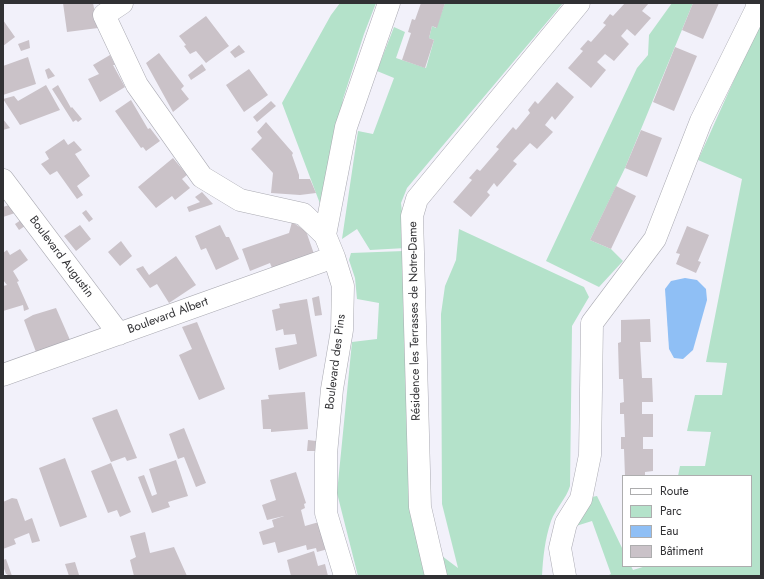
<!DOCTYPE html>
<meta charset="utf-8">
<style>
body{margin:0}
#map{position:relative;width:764px;height:579px;overflow:hidden;background:#f2f1fa;font-family:Jost,sans-serif}
canvas{display:block}
.frame{position:absolute;inset:0;border:4px solid #313134;pointer-events:none}
.legend{position:absolute;left:622px;top:475px;width:130px;height:92px;box-sizing:border-box;background:#fff;border:1px solid #adadae;margin:0;padding:5px 7px;list-style:none;font-size:12px;color:#313134}
.legend li{display:flex;align-items:center;gap:8px;height:20px}
.legend b{width:20px;border:1px solid #adadae}
</style>
<div id="map">
<canvas width="764" height="579"></canvas>
<div class="frame"></div>
<ul class="legend">
<li><b style="height:5px;background:#fff"></b>Route</li>
<li><b style="height:11px;background:#b4e2ca"></b>Parc</li>
<li><b style="height:11px;background:#8fbff5"></b>Eau</li>
<li><b style="height:11px;background:#cac2c8"></b>Bâtiment</li>
</ul>
</div>
<script>
const ctx = document.querySelector('canvas').getContext('2d');
ctx.lineJoin = 'round';
function fillPath(path, color) {
  ctx.fillStyle = color;
  ctx.fill(path, 'evenodd');
}
function trace(path, color, width, dash) {
  ctx.strokeStyle = color;
  ctx.lineWidth = width;
  ctx.lineCap = dash ? 'butt' : 'round';
  ctx.setLineDash(dash || []);
  ctx.stroke(path);
}
function drawText(font, color, halo, rows, align = 'center') {
  ctx.font = font + ' Jost,sans-serif';
  ctx.lineWidth = 3;
  ctx.setLineDash([]);
  ctx.textBaseline = 'middle';
  ctx.strokeStyle = halo;
  ctx.fillStyle = color;
  for (const [text, x, y, turn = 0] of rows) {
    ctx.save();
    ctx.translate(x, y);
    ctx.rotate((+turn || 0) * Math.PI / 180);
    ctx.textAlign = isNaN(turn) ? turn : align;
    if (halo) ctx.strokeText(text, 0, 0);
    ctx.fillText(text, 0, 0);
    ctx.restore();
  }
}
fillPath(new Path2D(`
 M340,3H376L364,34L343,99L336,156L322,209L282,103L331,15Z
 M445,3H563L407,188L401,203L406,248L370,250L357,229L342,239L358,131L373,134L394,78L377,71L394,27L405,32L396,58L426,68L434,40L429,38L432,26L436,28Z
 M672,3H693L625,168L590,240L611,249L623,261L599,287L546,261L637,68L648,55L649,35Z
 M761,20V576H607L611,574L592,521L576,526L592,497L597,496L623,550V566H631L633,570L646,566H751V476H678L680,466H705L711,432L687,431L695,395H722L727,363L706,362L742,179L698,160Z
 M459,229L584,287L589,297L572,326L570,486C566,499 556,508 551,521C545,539 543,557 542,576H446L442,556L458,568L442,504L441,314L445,286L456,260Z
 M404,251L429,576H358L337,493L352,342L377,339L379,303L357,299L355,278L349,260L351,253Z`), '#b4e2ca');
fillPath(new Path2D(`
 M685,278L697,280L706,289L707,300L693,350L683,359L674,358L669,349L665,289L671,281Z`), '#8fbff5');
fillPath(new Path2D(`
 M63,3H93L98,28L67,32Z
 M421,3H445L437,28L432,26L429,38L434,40L425,68L402,60L411,33L408,32L412,19L415,20Z
 M625,3H649L642,11L651,18L635,36L627,29L621,36L629,44L614,61L605,54L597,62L606,70L591,88L568,68L583,51L580,49L588,40L591,42L606,25L603,23L610,14L613,16Z
 M693,3H719L703,39L682,30Z
 M206,16L229,46L206,63L196,51L190,54L184,46L186,45L179,36Z
 M3,20L15,37L3,46Z
 M29,40L30,48L21,51L18,44Z
 M239,45L245,52L235,58L230,52Z
 M675,47L697,56L674,111L653,102Z
 M159,53L184,86L181,89L189,99L173,112L146,63Z
 M110,55L115,65H113L125,87L100,102L88,79L99,74L93,65Z
 M28,57L36,84L3,95V66Z
 M202,64L206,70L191,80L188,75Z
 M49,68L55,76L48,79L45,70Z
 M249,69L268,95L244,112L226,85Z
 M557,82L574,97L555,120L552,116L545,125L553,132L537,149L530,143L513,161L517,164L497,187L494,183L487,192L490,195L471,217L453,202L472,180L469,178L477,169L480,171L499,149L496,147L513,127L516,130L530,113L528,110L535,101L538,104Z
 M46,85L60,110L20,125L3,99L14,96L18,101Z
 M58,85L71,108L72,107L82,119L78,122L76,120L73,122L52,89Z
 M131,100L148,129L150,128L160,141L146,151L143,147L141,148L115,111Z
 M271,101L276,106L257,122L253,117Z
 M3,119L10,128L3,130Z
 M266,122L293,153L292,155L299,175V179H310L316,193L300,195L271,193L273,173L251,149L262,138L257,132Z
 M641,130L662,138L647,177L625,168Z
 M64,139L68,145L74,141L82,150L75,154L90,176L77,186L83,195L77,199L57,171L50,175L41,164L49,159L45,152Z
 M173,158L187,175L182,179L190,188L175,200L172,196L156,208L138,187Z
 M616,186L636,196L611,249L590,240Z
 M202,192L213,204L189,212L187,207L200,202L195,197Z
 M9,205L15,213L3,217V207Z
 M86,210L93,219L89,222L82,213Z
 M21,220L25,226L19,230L15,224Z
 M292,222L306,231L314,254L272,268L270,263L250,271L242,249L289,233Z
 M80,225L91,239L76,251L64,236Z
 M220,225L226,237H229L239,259L216,270L206,248L201,250L195,236Z
 M687,226L709,235L698,261L701,262L696,273L676,264L680,254L676,253Z
 M121,241L132,256L120,266L108,252Z
 M20,249L28,260L13,271L19,281L17,282L29,309L24,311L23,305L3,311V286L7,285L3,280V253L7,250L10,255Z
 M176,256L196,285L169,303L157,284L150,288L136,269L143,266L149,275Z
 M319,296L322,315L315,316L312,298Z
 M307,299L317,356L279,370L275,348L297,344L295,334L284,335L283,329L276,331L272,310L280,308L279,304Z
 M56,308L70,340L36,352L24,320L33,315Z
 M650,319L651,342H640L642,378H652L653,402H642V414H653V437H643V449H653V471L645,472V476H625L624,449H621V437H625L624,414H620V403L624,402L623,379H619L618,343L621,342V320Z
 M197,322L225,389L199,400L179,355L192,349L182,327Z
 M305,392L308,429L271,432V429H263L261,400L269,399L268,395Z
 M117,409L137,458L127,461L125,457L111,462L92,418Z
 M184,428L206,483L196,487L184,457L178,459L169,434Z
 M308,440L316,441L315,451H307Z
 M65,458L87,517L60,527L39,468Z
 M176,460L188,496L168,502L170,507L152,513L138,477L144,475L152,496L157,494L149,469Z
 M111,463L131,512L120,517L117,510L108,513L91,471Z
 M296,472L306,503L304,504L305,508L301,510L305,526L319,522L328,549L317,552L316,548L307,550L306,545L278,553L275,542L263,545L259,532L274,527L272,520L284,516L267,520L262,505L276,500L270,480Z
 M12,498L17,499L25,521L32,518L40,541L32,543L29,533L14,539L16,544L3,549V502Z
 M145,532L150,553L174,547L187,576H134L130,560L136,557L130,536Z
 M314,551L318,566L325,564L328,576H291L287,560Z
 M6,559L12,576H8L7,574H6L3,566V560Z
 M75,562L79,575L69,576L65,564Z`), '#cac2c8');
const street = new Path2D(`
 M122,3L104,15L137,85L202,177L240,200L303,214L325,235L334,257L343,286L342,330L332,389L326,454V513L345,576
 M3,180L119,334
 M325,235L346,127L389,3
 M3,375L334,257
 M436,576L420,507L412,216L417,199L579,3
 M565,576L560,548L566,523L581,499L590,455L592,323L655,239L701,121L756,10L757,3`);
trace(street, '#aaaab2', 23);
trace(street, '#fff', 22);
drawText('12px', '#313134', '#fff', [
 ["Boulevard Augustin",61,257,53],
 ["Boulevard Albert",168,316,-20],
 ["Résidence les Terrasses de Notre-Dame",415,321,-91],
 ["Boulevard des Pins",336,362,-83]
]);
</script>
